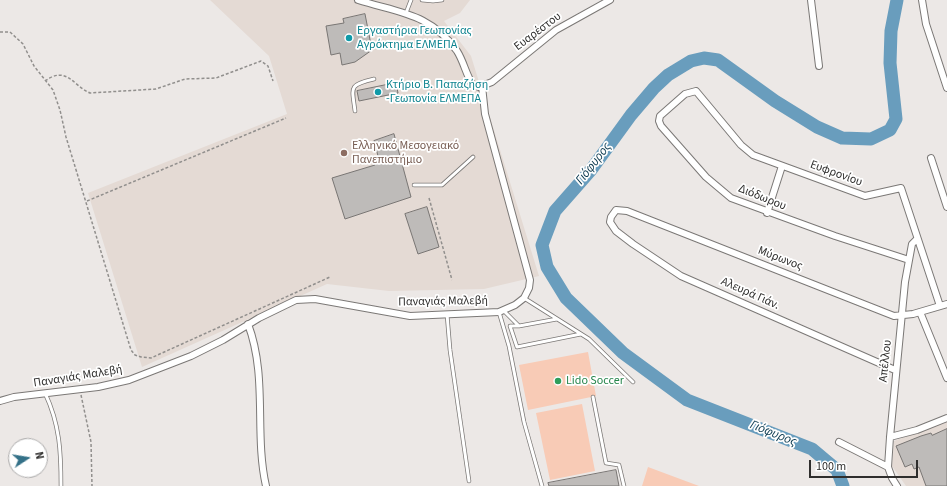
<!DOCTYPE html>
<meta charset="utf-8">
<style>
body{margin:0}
#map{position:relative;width:947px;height:486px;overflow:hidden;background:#ece8e6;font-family:"Source Sans 3",sans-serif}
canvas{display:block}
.north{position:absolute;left:8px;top:438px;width:40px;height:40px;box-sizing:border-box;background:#fff;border:1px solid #acabab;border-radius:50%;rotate:78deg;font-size:11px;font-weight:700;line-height:16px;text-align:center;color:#2f2e2d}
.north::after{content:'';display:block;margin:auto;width:14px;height:18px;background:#347188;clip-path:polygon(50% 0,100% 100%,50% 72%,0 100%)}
.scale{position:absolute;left:809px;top:460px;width:109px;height:18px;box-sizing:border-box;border:2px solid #2f2e2d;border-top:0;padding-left:5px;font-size:12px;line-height:14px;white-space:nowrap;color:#2f2e2d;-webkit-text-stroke:3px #fff;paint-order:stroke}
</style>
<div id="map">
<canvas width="947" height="486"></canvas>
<div class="north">N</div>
<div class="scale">100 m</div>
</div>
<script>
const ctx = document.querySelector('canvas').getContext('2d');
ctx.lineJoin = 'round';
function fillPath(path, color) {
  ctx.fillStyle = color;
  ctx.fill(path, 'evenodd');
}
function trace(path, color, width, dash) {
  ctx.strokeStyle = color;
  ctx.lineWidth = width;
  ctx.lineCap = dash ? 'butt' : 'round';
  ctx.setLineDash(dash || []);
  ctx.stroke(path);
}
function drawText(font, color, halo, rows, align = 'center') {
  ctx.font = font + ' "Source Sans 3",sans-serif';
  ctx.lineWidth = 3.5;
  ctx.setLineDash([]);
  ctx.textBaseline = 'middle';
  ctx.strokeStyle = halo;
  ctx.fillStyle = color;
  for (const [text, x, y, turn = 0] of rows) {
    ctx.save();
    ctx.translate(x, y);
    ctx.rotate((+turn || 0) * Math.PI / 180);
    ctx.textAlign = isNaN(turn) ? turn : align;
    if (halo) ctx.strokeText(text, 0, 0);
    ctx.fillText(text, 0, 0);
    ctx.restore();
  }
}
fillPath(new Path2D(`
 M210,0H470L460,13L444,21L471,56L539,276L484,289L389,291L327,284L142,367L88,193L287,114L269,56Z
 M947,421V486H906L892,466L894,441Z`), '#e4dad4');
fillPath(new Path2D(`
 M588,352L596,396L528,410L519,365Z
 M582,404L595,471L550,480L536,413Z
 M648,467L699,486H642Z`), '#f8cbb6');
trace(new Path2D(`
 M843,486L837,470L812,449L687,400L623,353L566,298L547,267L542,245L555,211L591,170L631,115L654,88L668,75L691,61L704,58L718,60L775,101L817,127L842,138L871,139L890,130L896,119L890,63L891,31L897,0`), '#699dbd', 13);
const building = new Path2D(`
 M365,14L372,50L355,62L342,65L340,53L331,55L326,26L344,23L343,19Z
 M396,83L398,93L359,101L357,91Z
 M394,134L411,197L345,219L332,178L375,165L372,158L378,156L374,141Z
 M427,207L439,247L418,254L405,214Z
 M947,429V486H926L919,467L914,469L912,464L905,467L896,446L921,436L931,433L932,435Z
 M616,470L619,486H549L548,483Z`);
fillPath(building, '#bebbb9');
trace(building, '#797674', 1);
const lane = new Path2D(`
 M422,0L433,1L442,0
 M406,13L411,0
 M355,111C352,87 348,85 374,79
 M414,185H442L473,157
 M524,298L589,339L633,382
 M504,311L519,326L557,319
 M499,312L509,346L524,422L542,486
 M447,314L450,350L469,481
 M519,326H510L517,347L581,334
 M45,393C60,425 61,452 61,486
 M593,397L606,463L619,465L624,486`);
const street = new Path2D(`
 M358,0C399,13 430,13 457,51C464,62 466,75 473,85L479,87L492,82L556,30L610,0
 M811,0L819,66
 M922,0L926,24L947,88
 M931,158L947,207
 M767,213L782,166
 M909,260L835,236L731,198L706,177L661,126L659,121L660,116L685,94L696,91L741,145L753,155L865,196L901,188L940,306
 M920,312L947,378
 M248,324C268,377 254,433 266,486
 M895,370L681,276L633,244L616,231L610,222L611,217L616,210L627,211L894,316L913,314L947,304
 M0,401L14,397L98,387L129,380L191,356L223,340L259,318L296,300L315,299L410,316L499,312L515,305L524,298L529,288L530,280L485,114L482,86
 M890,437L917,430L947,418
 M839,442L888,467
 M897,486L892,478L888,467L890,437L905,282L912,244L917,239`);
trace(lane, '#7b7876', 4.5);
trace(street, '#7b7876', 8);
trace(new Path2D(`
 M0,32H10L23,44L34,66L53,90L60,110L66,137L131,350L135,355L141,357L151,358L330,277
 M45,81C67,65 73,86 90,93L156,89L185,79L216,78L261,61L268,66L273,81
 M429,198L452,280
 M87,201L286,118
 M81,395L91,442L92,486`), '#918f8d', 1.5, [3, 2]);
trace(lane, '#fff', 3);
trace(street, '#fff', 6);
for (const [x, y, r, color] of [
 [349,38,4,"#0f9aa8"],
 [378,92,4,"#0f9aa8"],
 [344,153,4,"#8d6e63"],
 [558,381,4,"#2e9e5b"]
]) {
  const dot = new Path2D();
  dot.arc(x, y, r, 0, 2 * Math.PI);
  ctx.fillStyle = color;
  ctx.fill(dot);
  trace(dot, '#fff', 1.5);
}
drawText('12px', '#0d838f', '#fff', [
 ["Εργαστήρια Γεωπονίας",357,31],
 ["Αγρόκτημα ΕΛΜΕΠΑ",357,45],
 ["Κτήριο Β. Παπαζήση",386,85],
 ["-Γεωπονία ΕΛΜΕΠΑ",386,99]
], 'left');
drawText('12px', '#2f2e2d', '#fff', [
 ["Ευαρέστου",538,32,-37],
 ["Ευφρονίου",836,174,20],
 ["Διόδωρου",762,198,22],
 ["Μύρωνος",780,259,21],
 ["Αλευρά Γιάν.",750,294,24],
 ["Παναγιάς Μαλεβή",443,302,-1],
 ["Απέλλου",886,361,-84],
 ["Παναγιάς Μαλεβή",78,377,-9]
]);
drawText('12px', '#785e54', '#fff', [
 ["Ελληνικό Μεσογειακό",352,146],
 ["Πανεπιστήμιο",352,160]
], 'left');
drawText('12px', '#27864d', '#fff', [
 ["Lido Soccer",566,381]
], 'left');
drawText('italic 13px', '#09374d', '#fff', [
 ["Γιόφυρος",594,164,-52],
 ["Γιόφυρος",773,434,22]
]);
</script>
